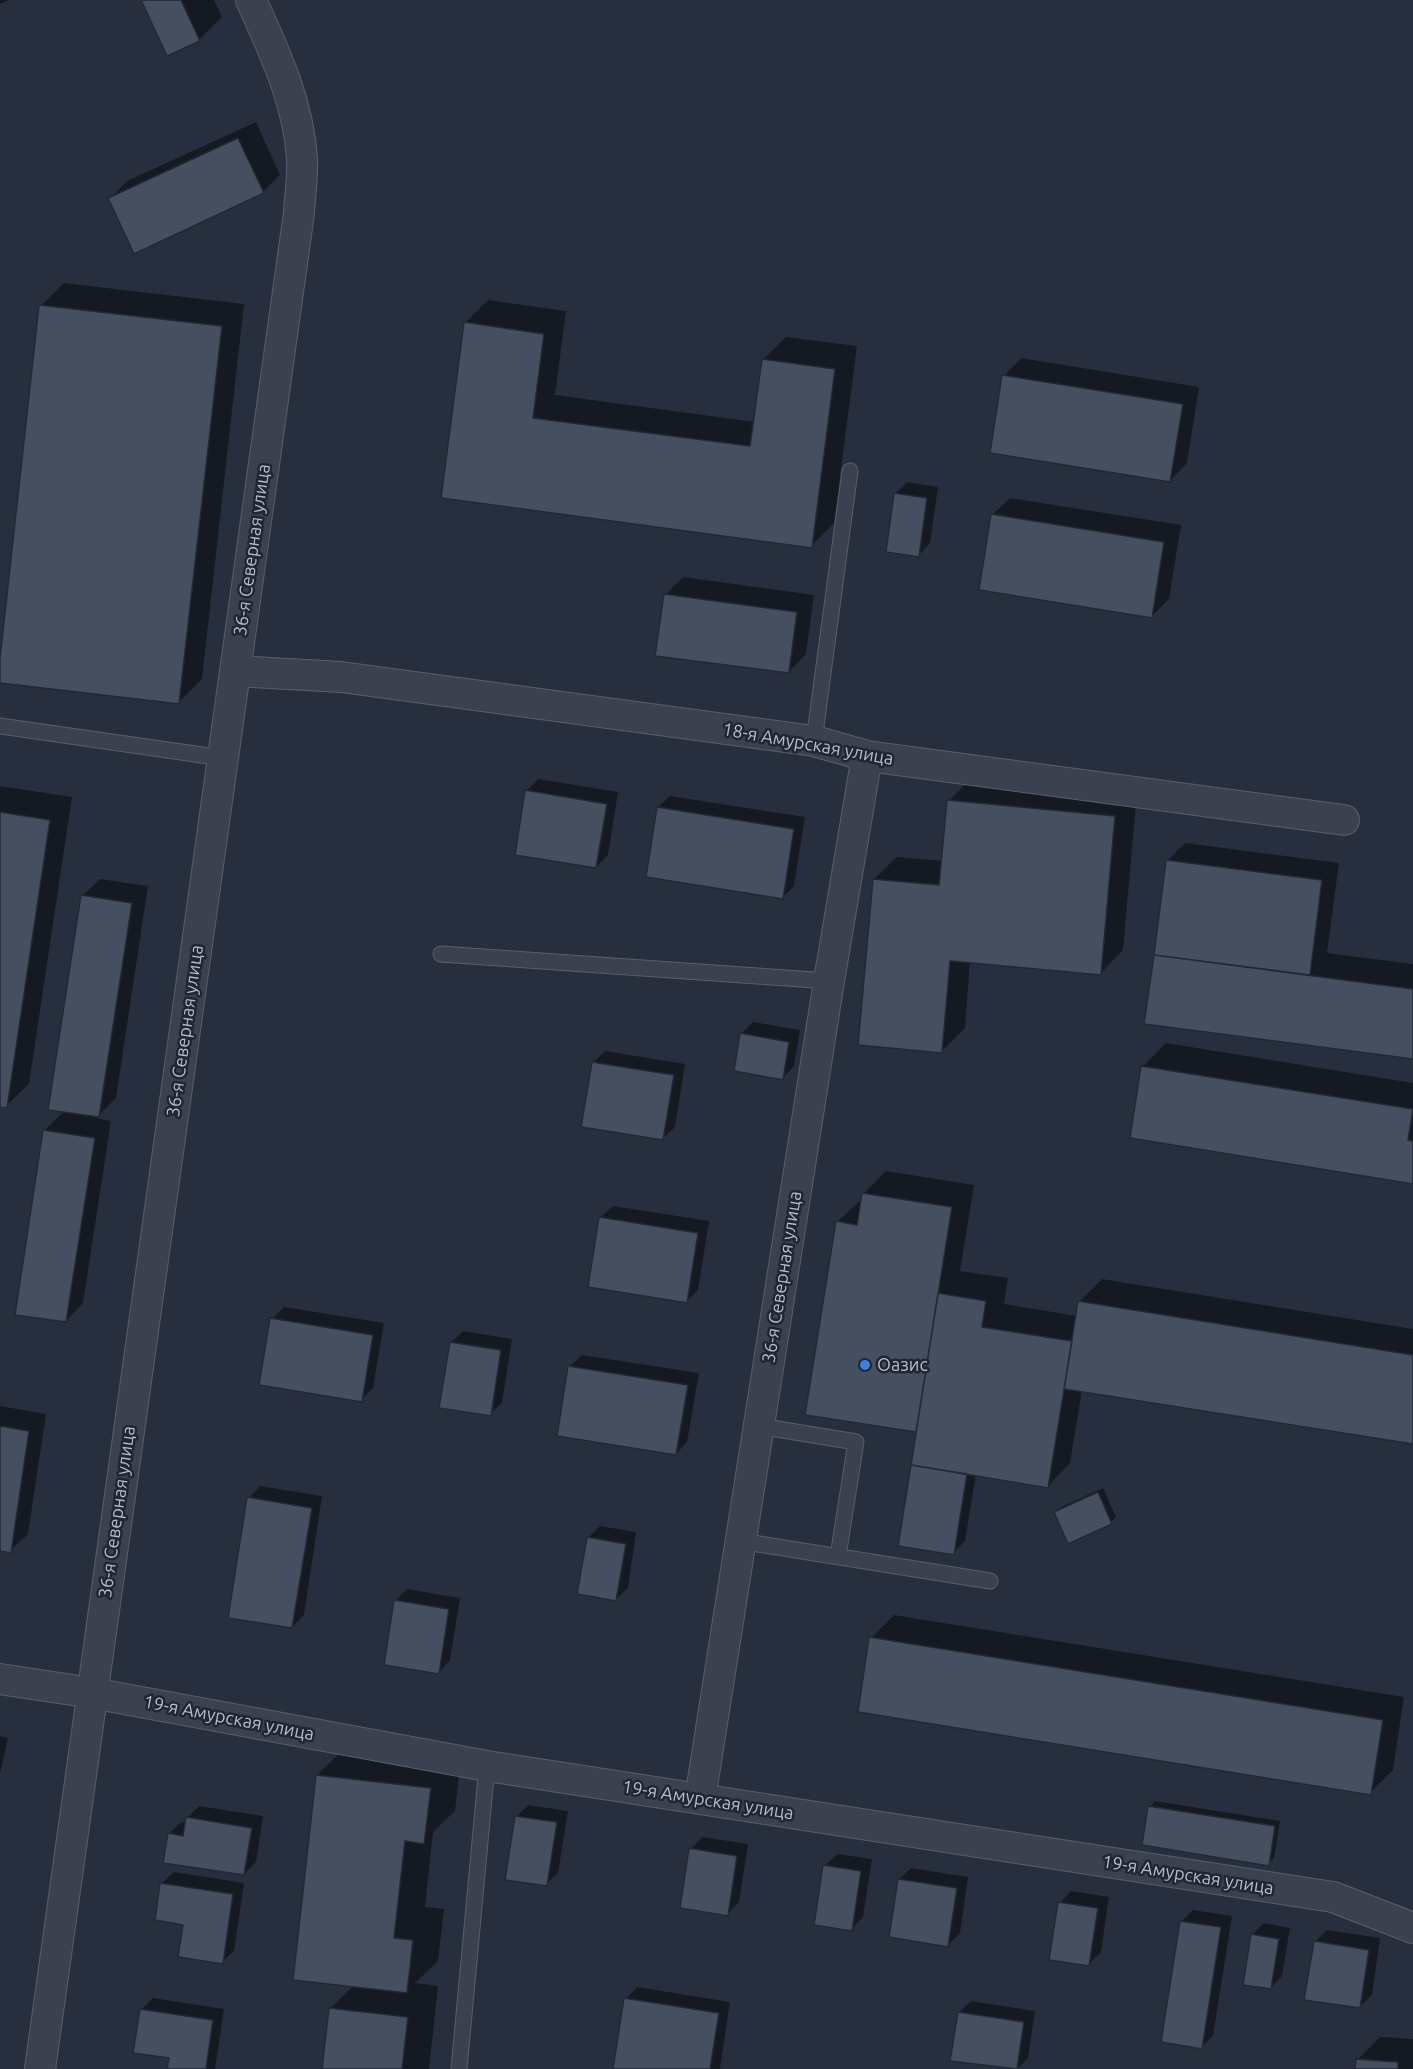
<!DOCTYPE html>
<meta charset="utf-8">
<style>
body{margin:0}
canvas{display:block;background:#272f3f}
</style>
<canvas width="1413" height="2069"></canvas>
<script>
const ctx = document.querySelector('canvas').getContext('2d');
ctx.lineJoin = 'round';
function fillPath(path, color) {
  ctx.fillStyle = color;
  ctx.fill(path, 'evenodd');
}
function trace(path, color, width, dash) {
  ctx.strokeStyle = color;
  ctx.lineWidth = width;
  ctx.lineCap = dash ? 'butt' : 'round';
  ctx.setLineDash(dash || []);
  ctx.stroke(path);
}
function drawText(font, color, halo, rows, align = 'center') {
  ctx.font = font + ' Ubuntu,sans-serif';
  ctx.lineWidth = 5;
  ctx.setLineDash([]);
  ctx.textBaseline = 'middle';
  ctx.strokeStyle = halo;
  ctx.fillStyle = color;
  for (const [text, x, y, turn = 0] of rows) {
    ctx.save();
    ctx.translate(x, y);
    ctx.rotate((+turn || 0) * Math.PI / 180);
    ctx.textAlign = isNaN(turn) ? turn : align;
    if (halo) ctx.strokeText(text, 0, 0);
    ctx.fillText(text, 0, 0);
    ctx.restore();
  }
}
fillPath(new Path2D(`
 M0,0H9L0,4Z
 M142,0H214L222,17L200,39L168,54Z
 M256,122L280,175L263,192L110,199L127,181Z
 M64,283L244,304L202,679L179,702L0,682L41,306Z
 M488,300L566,311L555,395L755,422L763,360L786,337L857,346L834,523L811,546L443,497L465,323Z
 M1021,358L1199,387L1187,463L1170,481L1004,376Z
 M907,482L938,487L930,543L919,555L895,494Z
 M1010,498L1181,525L1169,599L1151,617L992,515Z
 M683,577L814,595L806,654L789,672L665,595Z
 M971,778L1137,793L1123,950L1101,973L970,961L965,1028L942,1051L874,879L897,857L943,861L949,801Z
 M538,779L618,792L608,855L596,867L526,791Z
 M0,786L72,797L29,1084L6,1106L0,1105Z
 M670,796L805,817L794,886L783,897L658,807Z
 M1185,843L1339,863L1327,953L1413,964V1058L1146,1023L1168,860Z
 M100,879L148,886L116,1098L96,1118L111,1121L83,1303L66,1321L44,1131L64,1111L82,896Z
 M753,1022L800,1030L794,1066L783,1078L741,1034Z
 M1166,1043L1413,1083V1182L1132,1137L1143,1066Z
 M605,1051L685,1064L675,1127L663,1138L593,1063Z
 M886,1171L974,1185L960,1271L1008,1278L1004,1304L1077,1316L1079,1302L1102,1279L1413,1329V1443L1082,1390L1070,1463L1048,1486L976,1474L965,1541L953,1553L918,1431L807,1413L837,1222L862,1199L863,1194Z
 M613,1206L709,1221L698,1290L687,1301L601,1217Z
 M284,1307L384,1323L373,1388L361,1400L272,1319Z
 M463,1331L512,1339L502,1403L490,1414L451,1343Z
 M582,1355L699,1373L687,1442L676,1454L570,1366Z
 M0,1406L46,1414L28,1534L10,1551L0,1550Z
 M260,1486L322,1496L304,1615L292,1627L249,1498Z
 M1103,1488L1116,1517L1111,1522L1056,1512L1061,1507Z
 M600,1526L636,1532L628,1588L616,1599L588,1538Z
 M407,1589L460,1598L450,1660L439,1672L395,1601Z
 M894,1615L1404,1697L1393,1770L1370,1793L871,1638Z
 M0,1736L8,1738L0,1774Z
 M349,1744L461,1757L455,1811L433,1832L425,1907L444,1909L438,1961L415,1983L438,1986L429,2069H324L331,2008L353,1986L317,1775Z
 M1155,1801L1280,1821L1274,1858L1268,1864L1150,1807Z
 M528,1805L568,1811L558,1873L546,1884L516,1817Z
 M199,1806L263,1816L256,1862L244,1874L169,1834L181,1822L187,1823V1818Z
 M702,1837L748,1844L739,1902L727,1914L691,1849Z
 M837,1854L872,1859L863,1917L852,1929L825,1866Z
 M911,1868L968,1877L960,1933L948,1945L899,1880Z
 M174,1872L244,1883L234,1951L222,1962L185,1924L162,1883Z
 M1071,1891L1109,1897L1101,1952L1089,1964L1060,1903Z
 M1193,1910L1232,1916L1213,2036L1201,2047L1181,1922Z
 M1264,1923L1290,1928L1282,1976L1271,1987L1252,1935Z
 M1327,1930L1380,1938L1372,1995L1360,2006L1315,1942Z
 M637,1987L730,2002L720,2069H615L626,1999Z
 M153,1998L224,2009L215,2069H169L171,2057L142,2009Z
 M971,2001L1035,2011L1028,2058L1017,2069L952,2060L959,2012Z
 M1380,2037L1413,2039V2069H1357V2060Z`), '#0007');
const building = new Path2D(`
 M141,0H181L200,41L167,56Z
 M238,138L264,193L134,254L108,198Z
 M39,305L222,326L179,704L0,683V658Z
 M464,322L544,334L533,418L750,446L762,359L835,369L812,548L441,498Z
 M1002,375L1183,404L1170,482L990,453Z
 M894,493L927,498L919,557L886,552Z
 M991,514L1164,542L1152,618L979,590Z
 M664,594L797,612L789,673L655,656Z
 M525,790L607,804L596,868L515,855Z
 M947,800L1115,816L1101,975L950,961L942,1053L858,1045L873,879L939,885Z
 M657,807L794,829L783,899L646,877Z
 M0,812L50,820L7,1108L0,1107Z
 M1166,860L1322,880L1310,975L1154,955Z
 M81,895L132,903L99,1117L48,1110Z
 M1154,955L1413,989V1059L1144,1024Z
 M740,1033L789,1042L783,1080L734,1071Z
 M592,1062L674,1075L663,1140L581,1127Z
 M1141,1066L1413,1109L1408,1140L1413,1141V1184L1130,1138Z
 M43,1130L95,1138L66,1322L15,1315Z
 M862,1193L952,1207L916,1432L805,1415L836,1221L857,1225Z
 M599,1217L698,1233L687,1303L588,1287Z
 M938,1293L986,1301L982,1327L1072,1341L1048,1488L911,1465Z
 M1078,1301L1413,1355V1444L1064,1389Z
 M270,1318L373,1335L362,1402L259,1385Z
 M450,1342L501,1350L491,1416L439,1408Z
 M568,1366L688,1385L676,1455L557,1436Z
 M0,1426L29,1431L11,1553L0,1551Z
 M911,1465L967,1474L954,1555L898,1546Z
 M1098,1492L1112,1524L1068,1544L1054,1512Z
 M247,1497L312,1508L292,1628L228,1618Z
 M587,1537L626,1544L616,1601L577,1594Z
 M394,1600L449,1609L439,1674L384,1665Z
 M869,1637L1383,1720L1371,1795L858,1712Z
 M316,1775L431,1788L424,1844L405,1841L394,1938L413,1940L407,1993L293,1980Z
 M1148,1806L1275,1826L1269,1866L1142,1845Z
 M515,1816L557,1822L547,1886L505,1880Z
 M186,1817L252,1828L244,1875L163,1863L168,1833L183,1836Z
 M689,1848L737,1856L728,1916L680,1908Z
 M823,1865L861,1871L852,1931L814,1925Z
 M898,1879L957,1888L948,1947L889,1937Z
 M160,1883L233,1894L223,1964L178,1957L183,1925L155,1920Z
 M1058,1902L1098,1908L1089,1966L1049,1960Z
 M1180,1921L1221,1927L1202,2049L1161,2042Z
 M1251,1934L1279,1939L1271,1989L1243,1985Z
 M1314,1941L1369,1950L1360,2008L1304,2000Z
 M624,1998L719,2013L710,2069H613Z
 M329,2008L408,2017L402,2069H322Z
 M140,2009L213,2020L206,2069H167L169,2058L133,2053Z
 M958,2012L1024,2022L1017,2069L950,2061Z
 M1356,2059L1398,2062V2069H1355Z`);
fillPath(building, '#464f60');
trace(building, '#212836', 1.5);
const lane = new Path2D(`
 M0,726L223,758
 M814,741L850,471
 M441,954L829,981
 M759,1426L856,1442L838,1556
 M740,1541L990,1581
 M459,2069L487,1766`);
const street = new Path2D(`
 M235,671L341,677L814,741L867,756L1344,820
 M0,1679L92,1693L487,1766L1333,1897L1413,1928
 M700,1799L829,981L867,756
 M40,2069L299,213C300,195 303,176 302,158C298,101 274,51 251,0`);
trace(lane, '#585f6c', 17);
trace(street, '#585f6c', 32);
trace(lane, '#3b414f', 15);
trace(street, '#3b414f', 30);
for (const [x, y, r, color] of [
 [865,1365,6,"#3f7fe0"]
]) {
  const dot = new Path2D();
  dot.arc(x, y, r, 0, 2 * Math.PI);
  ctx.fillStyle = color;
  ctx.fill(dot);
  trace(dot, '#1f2634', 2);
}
drawText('18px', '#b7bdc9', '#1f2634', [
 ["36-я Северная улица",252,550,-82],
 ["18-я Амурская улица",808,744,10],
 ["36-я Северная улица",185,1031,-82],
 ["36-я Северная улица",782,1277,-81],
 ["36-я Северная улица",117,1512,-82],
 ["19-я Амурская улица",229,1718,11],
 ["19-я Амурская улица",708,1800,9],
 ["19-я Амурская улица",1188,1875,9]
]);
drawText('18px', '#b7bdc9', '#1f2634', [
 ["Оазис",877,1365]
], 'left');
</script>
